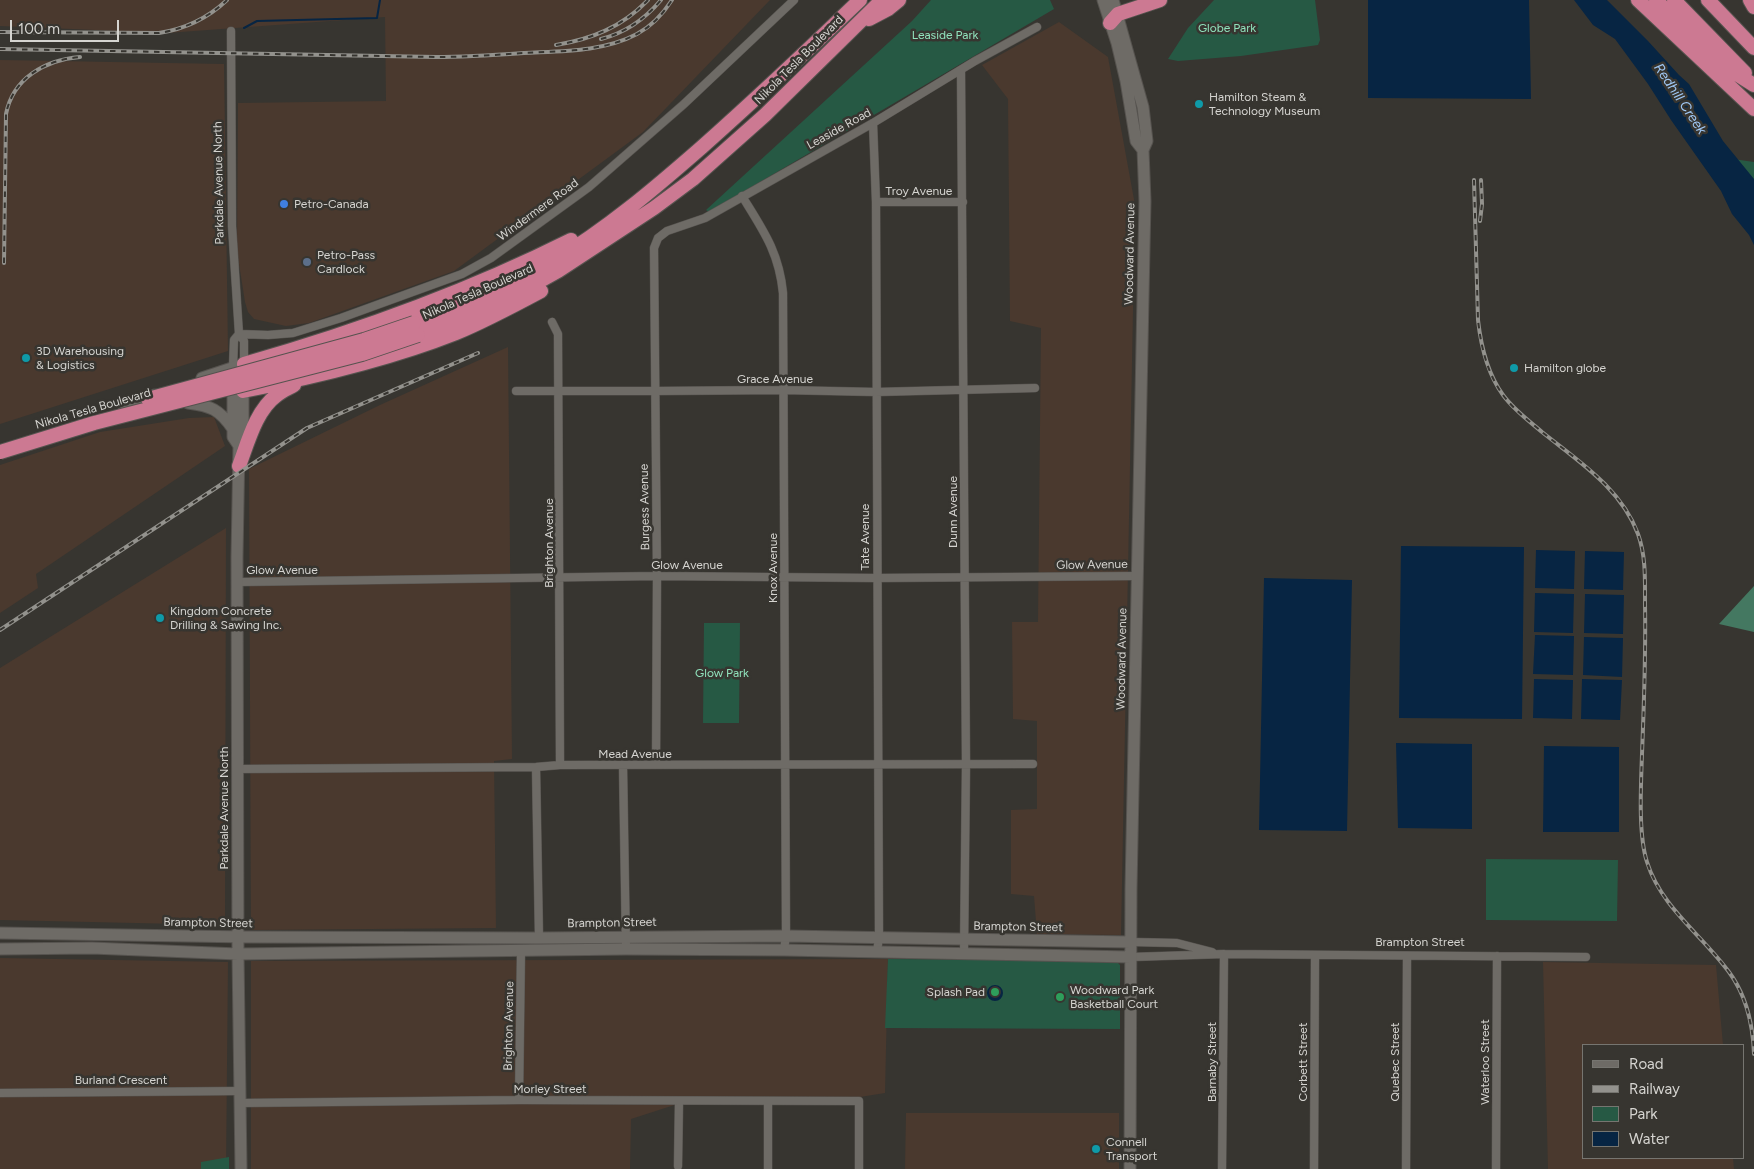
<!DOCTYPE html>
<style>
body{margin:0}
#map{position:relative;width:1754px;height:1169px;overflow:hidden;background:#373530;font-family:Figtree,sans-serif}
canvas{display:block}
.legend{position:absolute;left:1582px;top:1044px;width:162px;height:115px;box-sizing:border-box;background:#373530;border:1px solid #767570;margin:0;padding:6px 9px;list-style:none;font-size:15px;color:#d5d4d0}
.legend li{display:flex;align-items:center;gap:10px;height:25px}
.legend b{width:25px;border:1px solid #767570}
.scale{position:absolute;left:10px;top:20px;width:109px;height:22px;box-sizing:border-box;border:2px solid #d5d4d0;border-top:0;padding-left:6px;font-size:15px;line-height:18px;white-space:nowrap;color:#d5d4d0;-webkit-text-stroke:4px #373530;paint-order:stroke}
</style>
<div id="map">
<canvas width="1754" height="1169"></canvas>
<ul class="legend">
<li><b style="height:6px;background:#6e6b66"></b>Road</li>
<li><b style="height:6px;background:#93928d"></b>Railway</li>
<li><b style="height:14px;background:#265944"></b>Park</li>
<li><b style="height:14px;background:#072543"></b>Water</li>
</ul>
<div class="scale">100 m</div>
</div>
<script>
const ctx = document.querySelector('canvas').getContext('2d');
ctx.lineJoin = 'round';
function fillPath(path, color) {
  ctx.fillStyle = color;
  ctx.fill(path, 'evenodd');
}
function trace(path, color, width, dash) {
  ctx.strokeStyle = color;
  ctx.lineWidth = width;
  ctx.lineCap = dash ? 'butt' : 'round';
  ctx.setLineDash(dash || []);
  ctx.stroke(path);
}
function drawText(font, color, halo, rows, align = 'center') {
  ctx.font = font + ' Figtree,sans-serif';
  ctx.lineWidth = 5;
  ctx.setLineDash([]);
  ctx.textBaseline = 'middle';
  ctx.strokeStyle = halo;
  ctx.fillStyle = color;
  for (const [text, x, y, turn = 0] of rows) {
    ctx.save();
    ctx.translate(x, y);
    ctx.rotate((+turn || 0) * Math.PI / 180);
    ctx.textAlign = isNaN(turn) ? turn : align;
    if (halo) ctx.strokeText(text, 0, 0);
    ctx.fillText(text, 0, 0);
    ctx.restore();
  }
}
fillPath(new Path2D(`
 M0,0H770L643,132L454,271L309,323L286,326L254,319L248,312L245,302L237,251L238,103L386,101L385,17L167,33L0,26Z
 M1059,22L1108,57L1135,205L1121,935L1037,934L1034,896L1011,894V810L1037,809V721L1013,719L1012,622H1038L1041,328L1010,321L1008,99L982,65Z
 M0,60L224,64L228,351L0,424Z
 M508,347L512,759L494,761L496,928L251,930L249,469L380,405Z
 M214,417L225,446L36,574L38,588L0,613V465L100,432L189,418Z
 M226,528L225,925L0,920V668Z
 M0,958L228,962L226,1169H0Z
 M888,959L885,1093L860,1097L690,1100L631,1119L630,1169H251V961Z
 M1543,962L1716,965L1723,1045H1583V1158H1733L1734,1169H1548Z
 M906,1113H1119V1169H905Z`), '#4a392e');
fillPath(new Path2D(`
 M931,0H1050L1054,9L709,212L706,210L912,21Z
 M1214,0H1315L1320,40L1318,45L1241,56L1178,61L1168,59L1188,28Z
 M1733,159L1754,162V193Z
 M704,623H740L739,723H703Z
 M1486,859L1618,860L1617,921L1486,920Z
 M888,959L1116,961L1120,965V1029L885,1028Z
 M229,1157V1169H201V1162Z`), '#265944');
fillPath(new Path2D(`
 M1754,586V632L1719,624Z`), '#447861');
fillPath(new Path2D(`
 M1368,0H1529L1531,99L1368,98Z
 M1574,0H1607L1648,41L1679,75L1689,84L1723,141L1754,179V245L1749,235L1732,214L1721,191L1671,120L1648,84L1615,39L1593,25Z
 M1401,546L1524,547L1522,719L1399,718Z
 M1536,550L1575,551L1574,589L1535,588Z
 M1585,551L1624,552L1623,590L1584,589Z
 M1264,578L1352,580L1347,831L1259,830Z
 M1535,593L1574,594L1573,633L1534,632Z
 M1585,594L1624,595L1623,634L1584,633Z
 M1535,635L1574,636L1573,675L1533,674Z
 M1584,637L1623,638L1622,677L1583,675Z
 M1534,679L1573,680L1572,719L1533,718Z
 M1582,679L1622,680L1620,720L1581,719Z
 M1396,743L1472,744V829L1398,828Z
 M1544,746L1619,747V832H1543Z
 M987 993a8 8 0 1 1 16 0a8 8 0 1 1-16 0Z`), '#072543');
trace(new Path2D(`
 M244,28L257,21L377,18L380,0`), '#072543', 2);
const street = new Path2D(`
 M231,31L232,226L239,334L244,341V364
 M961,71L966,764L964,953
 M873,123L876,202L879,938L877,951
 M742,196C763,230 779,252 783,293L786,936L784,950
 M876,202H963
 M552,322L558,334L560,765
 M239,334L268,335L293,333L341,318L462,274L491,258L589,187L684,104L794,0
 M233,367L234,340L239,334
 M516,391H654L783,390L876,392L1035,388
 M238,582L657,576L876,578L1137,576
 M623,765L626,949
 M656,765L657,576L654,248L658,238L667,231L705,218L873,123L975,61L1037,27
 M536,767L539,938
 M238,769L536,767L560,765L1033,764
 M1131,942L1177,943L1212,952
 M1131,957L1224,954L1586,957
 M0,1093L241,1091
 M519,1100L521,951
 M241,1103L519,1100L859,1101V1169
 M678,1166L679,1101
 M768,1169V1101
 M1222,1169L1224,954
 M1314,1169L1315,956
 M1406,1169L1407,956
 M1496,1169L1497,956`);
const secondary = new Path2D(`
 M1103,0L1117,43L1126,81L1136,141L1143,150
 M1113,0L1143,107L1147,141L1143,150L1145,201L1144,248L1131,889L1130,1169
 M202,378L244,364
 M233,379V437L239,446
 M188,403C211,406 219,409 233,429
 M123,412L146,398L154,395
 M0,933L249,937L539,938L786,936L1131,942
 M0,949L92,948L238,954L626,949L784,950L1131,957
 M241,1169L238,954L237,557L239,446L243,436V384`);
const highway = new Path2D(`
 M1638,0L1754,109
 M1656,0L1719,63L1754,85
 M1674,0L1745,73
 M1708,0L1754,48
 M1750,0L1754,7
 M869,19L888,9L899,0
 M1110,23L1118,14L1160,0
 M414,323C461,305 508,287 552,262C607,229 654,189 702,147C756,99 808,50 860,0
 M418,335L524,290L558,271L654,208L693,179L765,115L882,0
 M244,364C356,332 467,292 571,240
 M243,391C315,377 388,360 456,333C485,321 513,306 541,291
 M239,466C248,442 256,410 277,395C282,391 289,388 294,385`);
trace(street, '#56534f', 9);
trace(secondary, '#56534f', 13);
trace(highway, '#56534f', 16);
trace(street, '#6e6b66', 8);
trace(secondary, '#6e6b66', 11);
trace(highway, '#cc7992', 14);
const rail = new Path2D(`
 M0,32L159,33C185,29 208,18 227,0
 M601,39C625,33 645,19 661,0
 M556,45C592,39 622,27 648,0
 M0,49L436,57C465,57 495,55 524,53C561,51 603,52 637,34C652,26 663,14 672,0
 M1474,180L1478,320C1481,347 1487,373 1503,395C1514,410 1528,420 1542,432C1578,461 1621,488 1638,534C1646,556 1645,580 1645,604C1646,654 1644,704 1642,754C1641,785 1638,834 1647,862C1661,907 1702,935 1729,972C1746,995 1753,1026 1754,1054
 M1480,221L1482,204L1481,180
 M4,263L6,114C13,78 45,60 80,57
 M0,630L307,428L478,353`);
trace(rail, '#93928d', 4);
trace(rail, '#373530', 2, [5.5]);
const highwayBridge = new Path2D(`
 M148,399L364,340L414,323
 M0,452L94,423L362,354L418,335`);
trace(highwayBridge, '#56534f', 16, []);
trace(highwayBridge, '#cc7992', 14);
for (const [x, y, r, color] of [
 [1199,104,5,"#0f9aa8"],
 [284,204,5,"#3f7fe0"],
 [307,262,5,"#5c6f8a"],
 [26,358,5,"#0f9aa8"],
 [1514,368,5,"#0f9aa8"],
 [160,618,5,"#0f9aa8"],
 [995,992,5,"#2e9e5b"],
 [1060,997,5,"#2e9e5b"],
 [1096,1149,5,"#0f9aa8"]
]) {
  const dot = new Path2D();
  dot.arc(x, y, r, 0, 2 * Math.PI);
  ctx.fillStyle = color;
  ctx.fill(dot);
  trace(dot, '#373530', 2);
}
drawText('12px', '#90e2bc', '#373530', [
 ["Globe Park",1227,28],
 ["Leaside Park",945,35],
 ["Glow Park",722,673]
]);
drawText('12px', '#d5d4d0', '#373530', [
 ["Nikola Tesla Boulevard",799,60,-45],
 ["Leaside Road",839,129,-29],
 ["Parkdale Avenue North",219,183,-91],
 ["Troy Avenue",919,191],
 ["Windermere Road",538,210,-36],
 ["Woodward Avenue",1130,254,-89],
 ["Nikola Tesla Boulevard",478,292,-24],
 ["Grace Avenue",775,379],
 ["Nikola Tesla Boulevard",93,409,-16],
 ["Burgess Avenue",645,507,-91],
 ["Dunn Avenue",953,512,-90],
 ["Tate Avenue",865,537,-90],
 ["Brighton Avenue",549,543,-90],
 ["Glow Avenue",687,565],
 ["Glow Avenue",1092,565,-1],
 ["Knox Avenue",773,568,-90],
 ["Glow Avenue",282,570],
 ["Woodward Avenue",1122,659,-89],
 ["Mead Avenue",635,754],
 ["Parkdale Avenue North",224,808,-90],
 ["Brampton Street",208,923,1],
 ["Brampton Street",612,923,-1],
 ["Brampton Street",1018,927,1],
 ["Brampton Street",1420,942],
 ["Brighton Avenue",509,1026,-89],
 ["Barnaby Street",1212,1062,-90],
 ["Corbett Street",1303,1062,-90],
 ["Quebec Street",1395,1062,-90],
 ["Waterloo Street",1485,1062,-90],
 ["Burland Crescent",121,1080],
 ["Morley Street",550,1089]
]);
drawText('12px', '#d5d4d0', '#373530', [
 ["Hamilton Steam &",1209,97],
 ["Technology Museum",1209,111],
 ["Petro-Canada",294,204],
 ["Petro-Pass",317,255],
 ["Cardlock",317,269],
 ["3D Warehousing",36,351],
 ["& Logistics",36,365],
 ["Hamilton globe",1524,368],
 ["Kingdom Concrete",170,611],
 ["Drilling & Sawing Inc.",170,625],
 ["Woodward Park",1070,990],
 ["Basketball Court",1070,1004],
 ["Splash Pad",985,992,"right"],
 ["Connell",1106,1142],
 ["Transport",1106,1156]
], 'left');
drawText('italic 14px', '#9fc7f4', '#373530', [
 ["Redhill Creek",1680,99,56]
]);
</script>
